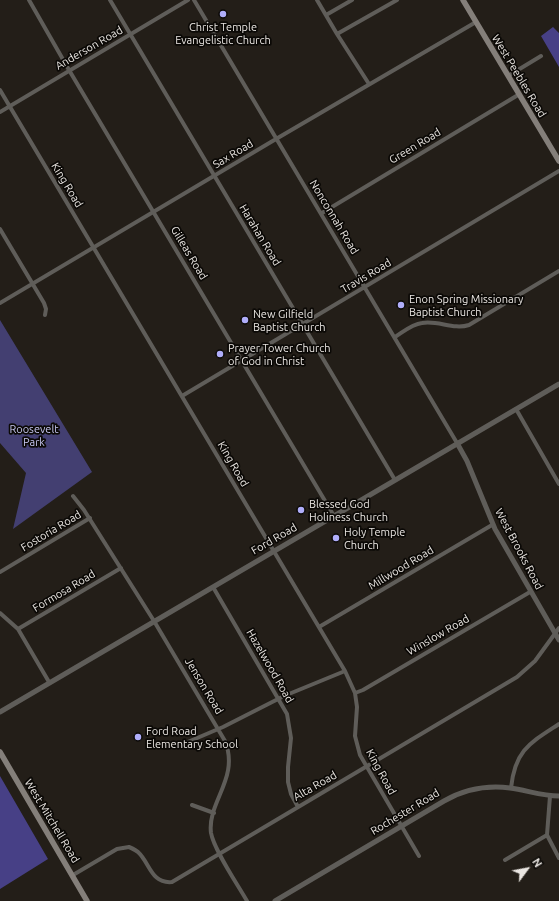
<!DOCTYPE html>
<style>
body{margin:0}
#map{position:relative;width:559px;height:901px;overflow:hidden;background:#231e18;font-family:Ubuntu,sans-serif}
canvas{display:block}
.north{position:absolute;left:507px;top:849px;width:40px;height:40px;-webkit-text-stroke:3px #0b0906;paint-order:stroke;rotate:58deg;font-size:11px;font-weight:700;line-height:16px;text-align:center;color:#eae6e2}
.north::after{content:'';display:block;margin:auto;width:14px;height:18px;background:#eae6e2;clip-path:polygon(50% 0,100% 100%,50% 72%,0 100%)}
</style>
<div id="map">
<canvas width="559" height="901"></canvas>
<div class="north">N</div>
</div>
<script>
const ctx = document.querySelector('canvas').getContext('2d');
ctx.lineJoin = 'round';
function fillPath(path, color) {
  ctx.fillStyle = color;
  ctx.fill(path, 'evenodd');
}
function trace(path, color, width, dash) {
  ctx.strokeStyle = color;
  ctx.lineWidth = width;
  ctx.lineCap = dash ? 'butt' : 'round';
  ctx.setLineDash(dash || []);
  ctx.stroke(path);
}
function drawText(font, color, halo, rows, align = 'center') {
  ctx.font = font + ' Ubuntu,sans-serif';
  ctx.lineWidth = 3.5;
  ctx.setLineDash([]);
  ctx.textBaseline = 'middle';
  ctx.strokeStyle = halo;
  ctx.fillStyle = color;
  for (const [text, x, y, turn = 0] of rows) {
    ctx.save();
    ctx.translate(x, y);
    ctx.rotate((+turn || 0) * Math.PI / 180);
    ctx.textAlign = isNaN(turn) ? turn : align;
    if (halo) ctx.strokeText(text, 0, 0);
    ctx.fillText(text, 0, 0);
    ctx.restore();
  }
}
fillPath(new Path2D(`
 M0,320L92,472L13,529L26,473L0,443Z`), '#433f71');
fillPath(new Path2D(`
 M553,27L559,33V67L541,36Z
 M0,776L48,859L0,889Z`), '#474086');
trace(new Path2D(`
 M29,0L69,70L334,516
 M110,0L395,480
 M194,0L457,443
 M317,0L337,34L369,84
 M326,15L352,0
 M337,34L397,0
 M508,76L541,56
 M0,90L345,671L355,693L357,707L355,736L360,755L419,856
 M0,112L188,0
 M322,213L518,95
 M0,229L44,303L46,309L45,315
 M0,303L276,139L476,22
 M395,337C403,332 412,324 422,323C438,320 453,330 469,325L559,271
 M182,396L559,171
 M516,409L559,484
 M73,496L84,510L154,621L225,741C240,778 207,802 211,833C214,850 238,885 247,901
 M0,572L90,518
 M213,587L287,714L291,738L288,767V782L291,794L298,807
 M0,613L18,629L49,682
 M319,627L492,525
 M18,629L121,568
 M355,693L363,690L530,592
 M183,744L223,727L284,696L345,671
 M511,788C515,750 530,743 559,724
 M550,796L547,835L559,858
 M192,805L214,813
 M505,860L547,835
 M73,875L117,849L129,847C132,848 135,850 138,852C150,863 151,884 172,882L517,677L535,661L559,628`), '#5f5d59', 4);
trace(new Path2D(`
 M457,443L467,461L495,529L559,640
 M0,712L559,384
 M275,901L444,801C465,789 486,785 510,788C526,790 542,796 559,796`), '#5f5d59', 5);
trace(new Path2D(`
 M463,0L559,161
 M0,752L87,901`), '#847f7a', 5.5);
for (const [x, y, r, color] of [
 [223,14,4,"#b0aefa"],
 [401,305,4,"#b0aefa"],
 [245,320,4,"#b0aefa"],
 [220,354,4,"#b0aefa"],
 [301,510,4,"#b0aefa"],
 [336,538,4,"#b0aefa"],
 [138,737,4,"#b0aefa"]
]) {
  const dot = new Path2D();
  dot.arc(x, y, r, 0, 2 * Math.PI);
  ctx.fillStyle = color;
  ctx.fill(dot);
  trace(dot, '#0b0906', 1.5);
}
drawText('11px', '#eae6e2', '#0b0906', [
 ["Christ Temple",223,27,"center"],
 ["Evangelistic Church",223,40,"center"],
 ["Enon Spring Missionary",409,299],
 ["Baptist Church",409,312],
 ["New Gilfield",253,314],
 ["Baptist Church",253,327],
 ["Prayer Tower Church",228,348],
 ["of God in Christ",228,361],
 ["Blessed God",309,504],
 ["Holiness Church",309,517],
 ["Holy Temple",344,532],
 ["Church",344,545],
 ["Ford Road",146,731],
 ["Elementary School",146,744]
], 'left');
drawText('11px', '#eae6e2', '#0b0906', [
 ["Anderson Road",89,48,-30],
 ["West Peebles Road",519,76,59],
 ["Green Road",415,146,-31],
 ["Sax Road",233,154,-31],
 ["King Road",67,185,59],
 ["Nonconnah Road",334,217,59],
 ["Harahan Road",260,235,59],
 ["Gilleas Road",189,253,59],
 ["Travis Road",366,276,-31],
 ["King Road",233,464,60],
 ["Fostoria Road",51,531,-31],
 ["Ford Road",274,539,-30],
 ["West Brooks Road",519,549,62],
 ["Millwood Road",401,568,-31],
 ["Formosa Road",64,591,-31],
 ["Winslow Road",438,635,-30],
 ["Hazelwood Road",270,666,60],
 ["Jenson Road",204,686,59],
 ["King Road",381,772,61],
 ["Alta Road",315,786,-30],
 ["Rochester Road",405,812,-31],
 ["West Mitchell Road",52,821,59]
]);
drawText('11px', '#c6c6ef', '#0b0906', [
 ["Roosevelt",34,429],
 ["Park",34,442]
]);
</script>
